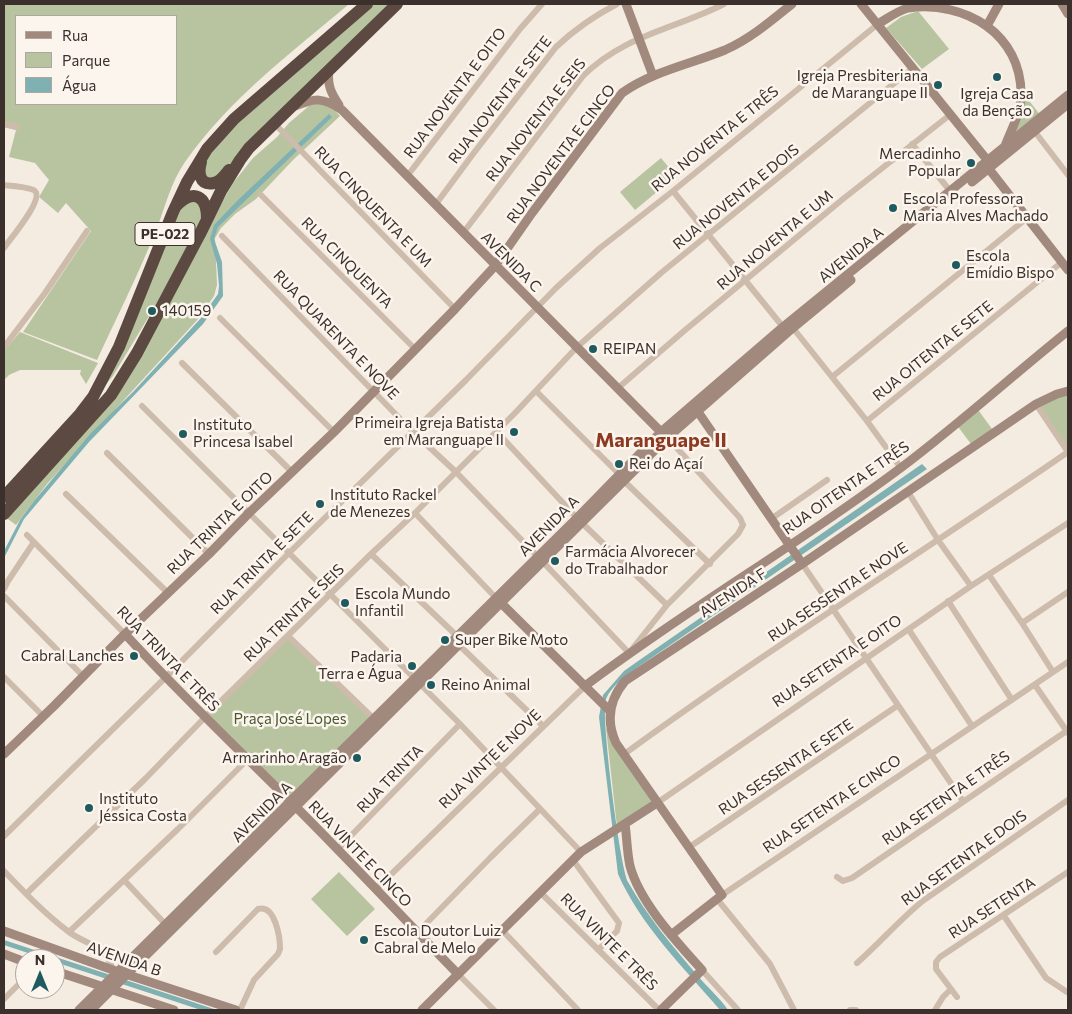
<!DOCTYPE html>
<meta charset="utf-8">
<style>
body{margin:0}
#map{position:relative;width:1072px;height:1014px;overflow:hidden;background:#f4ebe1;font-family:Commissioner,sans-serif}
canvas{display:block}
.frame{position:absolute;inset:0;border:5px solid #3b302b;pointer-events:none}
.legend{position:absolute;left:15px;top:15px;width:162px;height:90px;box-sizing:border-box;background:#fbf5ee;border:1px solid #aea6a0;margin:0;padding:6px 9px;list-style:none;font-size:15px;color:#3b302b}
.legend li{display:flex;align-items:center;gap:10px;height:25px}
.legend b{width:25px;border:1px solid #aea6a0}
.north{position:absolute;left:15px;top:949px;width:50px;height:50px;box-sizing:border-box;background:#fbf5ee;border:1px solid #aea6a0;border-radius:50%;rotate:0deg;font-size:14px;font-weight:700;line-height:20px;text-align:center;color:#3b302b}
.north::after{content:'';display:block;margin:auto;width:18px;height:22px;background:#1f5a5e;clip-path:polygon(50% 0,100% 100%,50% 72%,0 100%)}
</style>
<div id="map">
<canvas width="1072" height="1014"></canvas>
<div class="frame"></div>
<ul class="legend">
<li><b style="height:6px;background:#a18a7d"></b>Rua</li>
<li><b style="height:14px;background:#b8c4a0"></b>Parque</li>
<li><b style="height:14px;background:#7fb0b2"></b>Água</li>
</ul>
<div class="north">N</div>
</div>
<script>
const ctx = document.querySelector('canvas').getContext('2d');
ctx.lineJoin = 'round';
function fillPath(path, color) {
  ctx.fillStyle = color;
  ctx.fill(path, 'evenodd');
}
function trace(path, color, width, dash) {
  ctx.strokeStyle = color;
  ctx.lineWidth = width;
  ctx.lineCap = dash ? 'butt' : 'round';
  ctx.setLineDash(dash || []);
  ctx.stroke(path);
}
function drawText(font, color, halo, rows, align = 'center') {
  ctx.font = font + ' Commissioner,sans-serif';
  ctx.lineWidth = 5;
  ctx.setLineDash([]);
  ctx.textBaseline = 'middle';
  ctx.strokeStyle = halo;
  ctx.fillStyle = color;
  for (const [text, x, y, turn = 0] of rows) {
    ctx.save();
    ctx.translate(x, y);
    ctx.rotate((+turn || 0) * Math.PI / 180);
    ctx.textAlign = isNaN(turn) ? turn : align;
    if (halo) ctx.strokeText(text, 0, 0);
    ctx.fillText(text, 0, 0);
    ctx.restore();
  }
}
fillPath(new Path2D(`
 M4,4H349C291,53 229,99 185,162C171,182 165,207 157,228C139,273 117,317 97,360L23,332L91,231L66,203L58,213L39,197L49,180L35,163L9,157L16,130L4,127ZM16,16H176V104H16Z
 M366,4H397L222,176L204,180L208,150Z
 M918,11L949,49L922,69L886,28L901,17Z
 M1023,93L1041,116L1005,147Z
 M321,103L333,108L340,116L294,159L256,199L235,214L221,228L215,238L217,285L214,296L199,318L47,484L16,525L5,517L113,397L233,183L253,158L277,137L289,123L309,106Z
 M661,158L676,176L635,210L620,192Z
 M183,201L203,203L199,233L113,376L99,393Z
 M20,332L98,363L86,384L80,374L81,370H20L9,375L4,380V351Z
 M1068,390V450L1037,404Z
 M976,407L995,433L974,448L956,424Z
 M289,636L373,721L291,802L206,719Z
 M606,728L654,803L617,827Z
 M339,872L375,909L347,936L311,899Z`), '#b8c4a0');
fillPath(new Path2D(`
 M329,114L332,117L218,227L214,239L222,262L223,296L203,324L89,442L24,519L4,558V551L20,520L34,501L91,433L133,392L201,318L218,294L219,286L217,264L210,239L214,225L237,201Z
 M922,464L927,469L641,665C629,674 612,684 606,699C600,712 620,867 628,882C647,916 673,947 698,976C708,988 720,998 728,1010H720C684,968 641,926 618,874L599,717L603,695L624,671L641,659Z
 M4,940L217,1010H201L55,962V959H46L4,945Z`), '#7fb0b2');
trace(new Path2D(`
 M274,123L455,309
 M4,124L17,127
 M1032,128L1068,175
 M912,144L951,192
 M408,175L520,29L542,4
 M4,185C10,186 31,187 35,191C44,200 10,239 4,248
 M673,191L783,327L793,328L867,421L901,468
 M261,195L415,349
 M436,204L473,154L556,47C575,29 594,16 617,4
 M463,233L583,76C624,35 675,29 724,4
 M222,236L413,432L456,472L538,557
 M220,318L334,432
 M4,347L45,293L87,231
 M182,363L292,472
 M832,377L1027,218
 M618,388L684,331L843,199L951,114
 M536,391L620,475
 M1036,404L1068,452
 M142,406L460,724L581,852
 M867,421L1062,262
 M497,432L577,518
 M107,453L209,554
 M624,481L710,564
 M908,492L938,540L971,586
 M66,494L168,593
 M415,513L496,598
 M771,519L827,480
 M582,523L667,605
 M27,535L125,634
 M371,554L457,636
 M542,561L629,653L667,605L738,534L743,525L740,518L666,436
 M801,562L963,801
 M989,575L1022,623L1053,672
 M4,589L8,581L34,542
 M4,596L83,676
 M948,601L1012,700
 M1022,623L1068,592
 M909,630L972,726
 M288,636L373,718
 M459,645L543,726
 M4,677L43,716
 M1035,685L1068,733
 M623,755C768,649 920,554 1068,452
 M657,803L971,586L1068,523
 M4,836L165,678L289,553L466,380L556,288L600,248L673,191L878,24
 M688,848L897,706
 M337,850L460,724
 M573,860L619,923L617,931L598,950
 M4,871C24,892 45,914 69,932C88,946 104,943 113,970
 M837,877L843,881L852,878L1068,730
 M124,880L168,927
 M375,890L585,686
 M540,892L659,1010
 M26,894L146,778L213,709L371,554L415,513L515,413L577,347L661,273L913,68
 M722,895L1068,662
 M717,899L770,964L794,1010
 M1004,916L1046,978L1067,992
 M502,930L578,1010
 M69,932L178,829L248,759
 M417,933L491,857L540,809
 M216,952L258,909C275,904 280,937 280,949L278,954L254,980L240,1010
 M857,963C880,943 900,919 924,900L1068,800
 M702,970L738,1010
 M458,974L494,1010
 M957,997L936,969V962L940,957L1068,872
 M4,999L25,978
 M850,1010H856
 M935,1010L943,997L950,990`), '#cdbbac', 6);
trace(new Path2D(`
 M626,4L653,76
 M861,4L988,161L989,169L1068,270
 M1062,4L1068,14
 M878,24C888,18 897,11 908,8C966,0 1022,35 1021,95C1021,113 1011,130 1005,146
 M988,24L999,4
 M329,70C327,85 331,93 339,105
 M295,106C315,98 323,97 342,110L661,432
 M972,182L1068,104
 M694,406L801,562
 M498,600L610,711
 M125,634C180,694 239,750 296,807C351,862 404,919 458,974
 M585,686C687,609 799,544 902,467C959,424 1012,376 1068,331
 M4,754L54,706L125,634L209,554L249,513L334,432L455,309L495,266L532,213L622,93C653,71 691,64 725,50C750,39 771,21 792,4
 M625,824C627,838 627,852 630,866C640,903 677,942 702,970L661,1010
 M4,931L113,970L236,1010
 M671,935L722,895L616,743C606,721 609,700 625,681L802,564L1036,404L1057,394L1068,391
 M4,954L25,962
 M55,971L174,1010
 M79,1010L577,518L661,432L783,327L1068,95
 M91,1010L667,438L788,332L851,280
 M422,1010L581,852L657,803`), '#a18a7d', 9);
trace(new Path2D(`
 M201,162C198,172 199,186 214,183C220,182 225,175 229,170
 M176,206C194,188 207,196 207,219
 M4,497L80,414L93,397L119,347L173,212L187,182L207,149L234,119L367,4
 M4,514L111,395L137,353L200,234L221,191L240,160L249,148L397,4`), '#5c4a42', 12);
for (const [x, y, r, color] of [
 [997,77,5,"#1f5a5e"],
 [938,85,5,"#1f5a5e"],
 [971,163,5,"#1f5a5e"],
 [893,208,5,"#1f5a5e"],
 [956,265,5,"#1f5a5e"],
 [152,311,5,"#1f5a5e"],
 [593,349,5,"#1f5a5e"],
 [514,432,5,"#1f5a5e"],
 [183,434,5,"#1f5a5e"],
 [619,464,5,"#1f5a5e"],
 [320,504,5,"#1f5a5e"],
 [555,561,5,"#1f5a5e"],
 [345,603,5,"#1f5a5e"],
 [445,640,5,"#1f5a5e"],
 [134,656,5,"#1f5a5e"],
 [412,666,5,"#1f5a5e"],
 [431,685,5,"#1f5a5e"],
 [357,758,5,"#1f5a5e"],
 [89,808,5,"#1f5a5e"],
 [364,940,5,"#1f5a5e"]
]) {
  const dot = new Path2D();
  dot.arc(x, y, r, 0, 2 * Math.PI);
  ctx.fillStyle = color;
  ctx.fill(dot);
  trace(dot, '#fbf5ee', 2);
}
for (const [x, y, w] of [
 [165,234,60]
]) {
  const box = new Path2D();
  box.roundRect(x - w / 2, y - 11.5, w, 23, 4);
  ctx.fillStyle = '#fbf5ee';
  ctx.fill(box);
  trace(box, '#3b302b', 1);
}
drawText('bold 14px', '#3b302b', null, [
 ["PE-022",165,234]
]);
drawText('15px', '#3b302b', '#fbf5ee', [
 ["Igreja Presbiteriana",928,76,"right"],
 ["de Maranguape II",928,93,"right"],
 ["Igreja Casa",997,94,"center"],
 ["da Benção",997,111,"center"],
 ["Mercadinho",961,154,"right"],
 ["Popular",961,171,"right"],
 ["Escola Professora",903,199],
 ["Maria Alves Machado",903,216],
 ["Escola",966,256],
 ["Emídio Bispo",966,273],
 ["140159",162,311],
 ["REIPAN",603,349],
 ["Primeira Igreja Batista",504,423,"right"],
 ["em Maranguape II",504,440,"right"],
 ["Instituto",193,425],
 ["Princesa Isabel",193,442],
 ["Rei do Açaí",629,464],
 ["Instituto Rackel",330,495],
 ["de Menezes",330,512],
 ["Farmácia Alvorecer",565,552],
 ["do Trabalhador",565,569],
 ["Escola Mundo",355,594],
 ["Infantil",355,611],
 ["Super Bike Moto",455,640],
 ["Cabral Lanches",124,656,"right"],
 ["Padaria",402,657,"right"],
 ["Terra e Água",402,674,"right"],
 ["Reino Animal",441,685],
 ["Armarinho Aragão",347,758,"right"],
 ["Instituto",99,799],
 ["Jéssica Costa",99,816],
 ["Escola Doutor Luiz",374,931],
 ["Cabral de Melo",374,948]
], 'left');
drawText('15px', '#3b302b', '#fbf5ee', [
 ["RUA NOVENTA E OITO",455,93,-53],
 ["RUA NOVENTA E SETE",500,100,-52],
 ["RUA NOVENTA E SEIS",536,120,-52],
 ["RUA NOVENTA E TRÊS",715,139,-39],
 ["RUA NOVENTA E CINCO",561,154,-53],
 ["RUA NOVENTA E DOIS",736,197,-39],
 ["RUA CINQUENTA E UM",373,207,46],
 ["RUA NOVENTA E UM",775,240,-40],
 ["AVENIDA A",851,255,-39],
 ["AVENIDA C",511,262,45],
 ["RUA CINQUENTA",347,263,45],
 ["RUA QUARENTA E NOVE",336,335,46],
 ["RUA OITENTA E SETE",933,351,-39],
 ["RUA OITENTA E TRÊS",846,488,-35],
 ["RUA TRINTA E OITO",220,523,-44],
 ["AVENIDA A",549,526,-45],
 ["RUA TRINTA E SETE",262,563,-45],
 ["RUA SESSENTA E NOVE",838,592,-34],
 ["AVENIDA F",733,593,-33],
 ["RUA TRINTA E SEIS",294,613,-44],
 ["RUA TRINTA E TRÊS",168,659,46],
 ["RUA SETENTA E OITO",837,661,-34],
 ["RUA VINTE E NOVE",490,759,-44],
 ["RUA SESSENTA E SETE",786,767,-34],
 ["RUA TRINTA",390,779,-46],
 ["RUA SETENTA E TRÊS",946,798,-35],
 ["RUA SETENTA E CINCO",832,804,-34],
 ["AVENIDA A",262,812,-45],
 ["RUA VINTE E CINCO",360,854,46],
 ["RUA SETENTA E DOIS",964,858,-36],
 ["RUA SETENTA",992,908,-33],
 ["RUA VINTE E TRÊS",609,942,45],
 ["AVENIDA B",124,959,19]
]);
drawText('15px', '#4a5a2e', '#fbf5ee', [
 ["Praça José Lopes",290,719]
]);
drawText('bold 20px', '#8c3b22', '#fbf5ee', [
 ["Maranguape II",661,440]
]);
</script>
